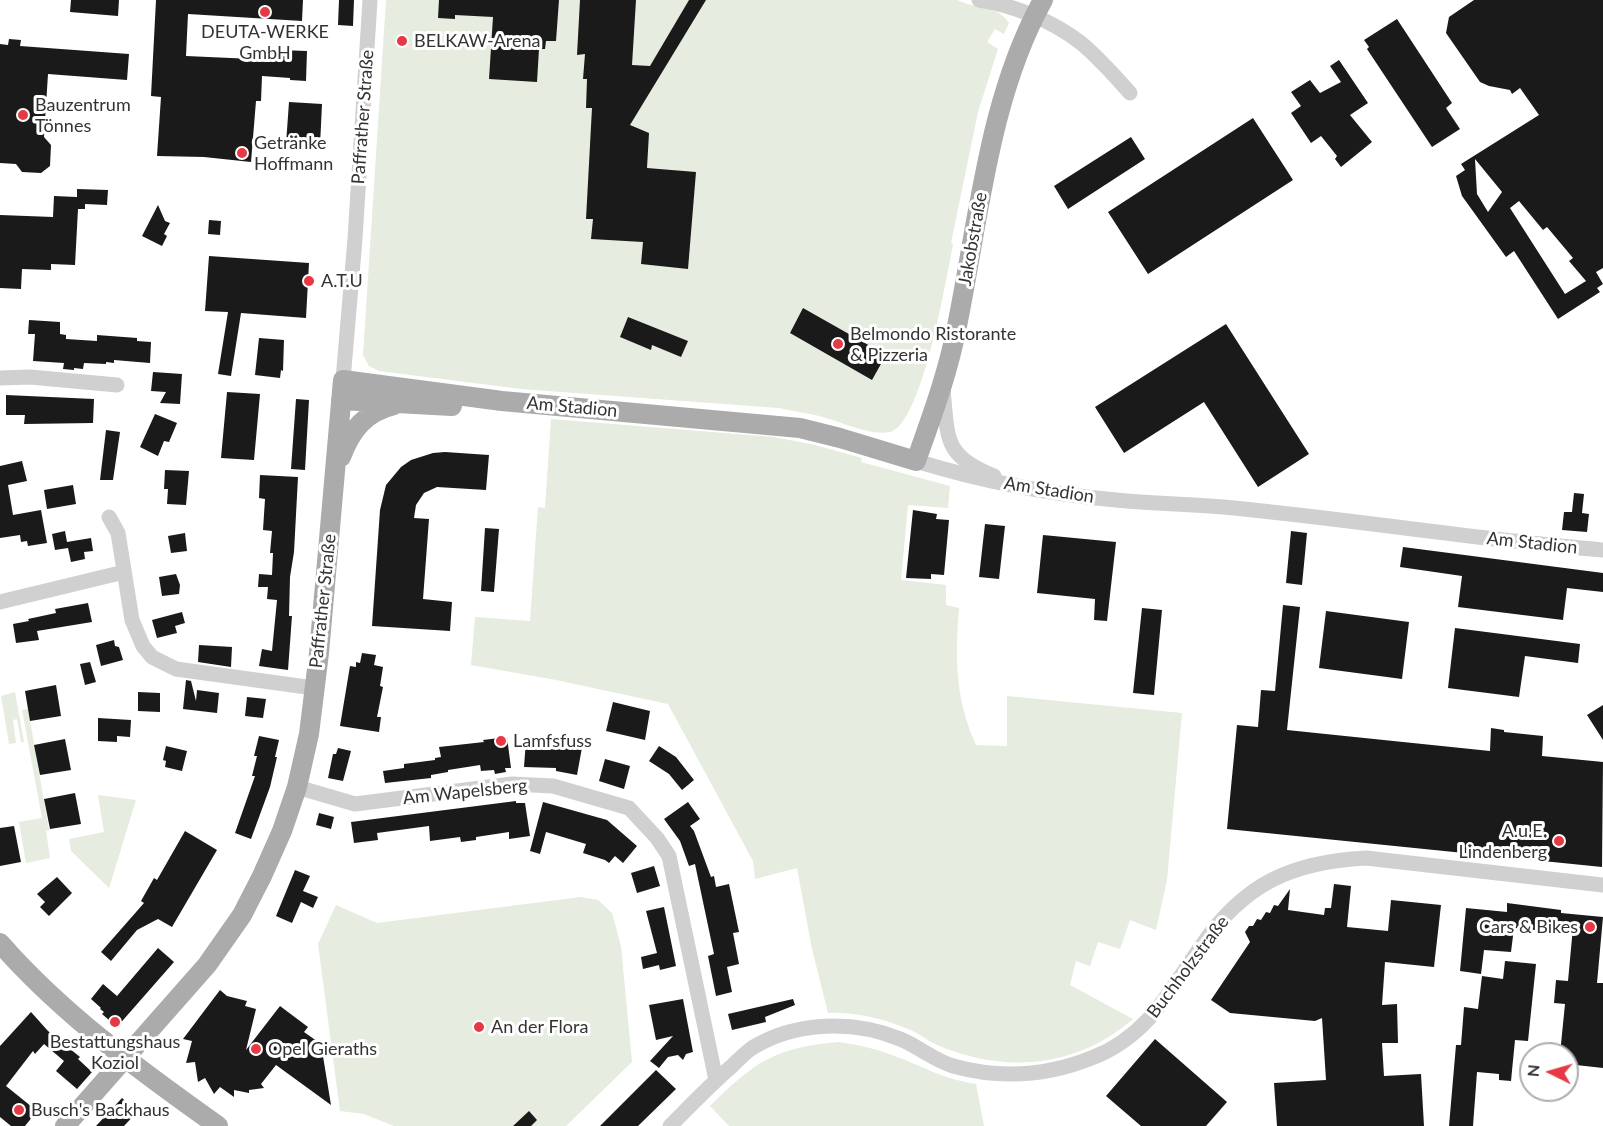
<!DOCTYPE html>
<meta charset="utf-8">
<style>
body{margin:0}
#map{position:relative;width:1603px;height:1126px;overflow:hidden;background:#fff;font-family:Lato,sans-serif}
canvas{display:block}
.north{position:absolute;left:1519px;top:1042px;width:60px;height:60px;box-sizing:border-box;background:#fff;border:2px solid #adadad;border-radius:50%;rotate:275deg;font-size:16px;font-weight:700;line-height:24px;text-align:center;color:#333}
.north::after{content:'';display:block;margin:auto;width:21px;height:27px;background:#e63946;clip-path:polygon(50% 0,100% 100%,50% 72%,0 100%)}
</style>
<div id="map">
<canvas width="1603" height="1126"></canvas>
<div class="north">N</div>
</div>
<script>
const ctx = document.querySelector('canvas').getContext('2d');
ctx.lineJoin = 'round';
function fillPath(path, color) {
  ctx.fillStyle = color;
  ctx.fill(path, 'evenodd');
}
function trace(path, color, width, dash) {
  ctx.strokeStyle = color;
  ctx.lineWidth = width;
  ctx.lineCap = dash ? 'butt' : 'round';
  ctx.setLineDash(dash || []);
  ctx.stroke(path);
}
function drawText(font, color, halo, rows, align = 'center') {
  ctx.font = font + ' Lato,sans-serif';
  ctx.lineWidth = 6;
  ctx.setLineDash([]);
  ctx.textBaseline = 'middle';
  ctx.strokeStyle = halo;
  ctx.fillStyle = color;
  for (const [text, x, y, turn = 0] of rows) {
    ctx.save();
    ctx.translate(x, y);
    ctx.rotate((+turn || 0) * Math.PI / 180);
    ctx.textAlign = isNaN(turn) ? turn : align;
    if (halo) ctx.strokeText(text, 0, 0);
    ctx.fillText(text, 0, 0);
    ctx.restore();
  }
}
fillPath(new Path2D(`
 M386,0H957C975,9 998,5 1009,23L1004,34L995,29L987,42L998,49L978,112L951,243L953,244C947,275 922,425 890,432C871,436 841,422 823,417C808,413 793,411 778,408L521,389L379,371L369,366L363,355Z
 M551,419L774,437L815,445L862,458L861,462L950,486L948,508L908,505L901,580L946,585V605L959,608C955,658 955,698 976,745L1007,746V696L1182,713L1167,880L1156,930L1130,920L1120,949L1098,942L1090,966L1076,961L1070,985L1133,1019C1077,1068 1004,1074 937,1045C928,1041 921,1035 913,1031C888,1020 856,1011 828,1013L812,949L797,868L755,879L753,861L668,704L556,680L471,665L475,617L530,621L538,507L545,508Z
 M15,692L24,742H21L17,719L13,720L16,743L9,744L1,696Z
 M28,709L49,830L46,831L50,858L26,863L19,822L42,818L22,710Z
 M98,795L136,800L109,888L71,851L69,839L104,832Z
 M581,897L598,900L612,913L621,946L632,1062L566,1126H394L364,1114L340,1111L318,944L336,905L377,923Z
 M839,1042C859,1045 878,1049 897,1057C927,1068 943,1079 976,1084L984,1126H729L710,1106C754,1062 776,1047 839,1042Z`), '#e6ecdf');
fillPath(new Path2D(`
 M71,0H119L118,16L70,12Z
 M156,0H303L302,21L188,14L186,56L253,59V49L307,51L306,81L290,80V78L262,76L261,101H256L251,162L204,157L157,156L161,97L151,96Z
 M339,0H354L353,26L338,25Z
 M439,0H559L556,41H546L545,49H539L537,82L489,79L493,17L455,15V19L438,18Z
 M580,0H636L632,65L650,66L689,0H706L630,125L649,133L647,168L696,172L688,269L641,264L643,242L591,239L593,219H586L592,108H586L587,79H583L585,54L577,55Z
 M1474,0H1603V268L1596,272L1603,284L1597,288L1600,292L1558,319L1514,251L1506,257L1462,196L1456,176L1465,170L1461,164L1539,115L1520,88L1512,94L1510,90L1489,86L1480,82L1446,33L1449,17ZM1475,159L1502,192L1488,212L1477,194ZM1519,201L1543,230L1547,227L1573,258L1569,261L1586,281L1565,294L1510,208Z
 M1397,19L1452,103L1446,108L1460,129L1432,147L1367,49L1369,47L1364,40Z
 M9,39L21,40L20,46L129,54L127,80L48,74L44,137L51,145L50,166L41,173L22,172L16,164L0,163V44L8,45Z
 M1339,60L1368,103L1350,115L1372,142L1341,167L1335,159L1337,156L1321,136L1311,143L1291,113L1301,106L1291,92L1310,80L1320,93L1341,82L1330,66Z
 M289,102L322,104L320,146L286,144Z
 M1253,118L1293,180L1148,274L1108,212Z
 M1131,137L1145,159L1068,209L1054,186Z
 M77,189L108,190L107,205L85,204V209H78L75,265L51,264V270L22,269L21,289L0,288V215L53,217L54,196L77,197Z
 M158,205L165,221L170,223L164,234L167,236L162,246L142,236Z
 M209,220L221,221L220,235L208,234Z
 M209,256L309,263L306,318L241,313L231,376L218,374L228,312L205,311Z
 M803,308L886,355L872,380L790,333Z
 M628,317L688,341L681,357L652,345L651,350L620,337Z
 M29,320L60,322V334L66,335V339L97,341V335L137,338V341L151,342L150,363L114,360V363L106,362V364L84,363L83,369L74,368V370L63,369L64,363L33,361L35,334H28Z
 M1226,324L1309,454L1258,487L1204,402L1124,453L1095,407Z
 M259,338L284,340L283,371L281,370L280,378L255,375Z
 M153,372L182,374L180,404L160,403L166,392L151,391Z
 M227,392L260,394L254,460L221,458Z
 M6,395L94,399L93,423L24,424L25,415H6Z
 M296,399L309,400L305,470L291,469Z
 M155,414L177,423L169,442L164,441L158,456L140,447Z
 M106,430L120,432L113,480H100Z
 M445,452L489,455L486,490L437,487L424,493L416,505L414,518L429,519L423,599L452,602L450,631L372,626L380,510L386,485L401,467L411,460L433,453Z
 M22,461L27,481L8,485L13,515L41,510L47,543L28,546L27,541L21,542L20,535L0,538V466Z
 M165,470L189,471L186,505L167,504L168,489H164Z
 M260,475L298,477L294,552L290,577L289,616H292L288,670L259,666L262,649L272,651L277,600L267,599L268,587H258L259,574L272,575L273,553H270L272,531L263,530L265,499L259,498Z
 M73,485L76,504L47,509L44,490Z
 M1574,493L1584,494L1582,513L1589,514L1587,532L1562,530L1564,512H1572Z
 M913,510L937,514L936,519L949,520L944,575L931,574V579L906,578Z
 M985,524L1005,526L999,579L979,577Z
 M485,528L499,529L494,592L481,591Z
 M65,531L67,542L91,538L93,551L84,552L85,559L71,562L68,548L55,550L52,534Z
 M1291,531L1307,533L1302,585L1286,583Z
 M185,533L187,551L171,553L168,536Z
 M1043,535L1116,542L1107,621L1094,620L1095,599L1037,593Z
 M1403,547L1603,573V592L1567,588L1563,620L1458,607L1462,576L1400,567Z
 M176,574L180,585L179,594L162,596L159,577Z
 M88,603L92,622L37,631L39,640L16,643L13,624L29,621L28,619L56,613L55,609Z
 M1283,605L1300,607L1287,730L1490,751L1491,728L1504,730V732L1543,736L1542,756L1603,762L1602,867L1227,829L1237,725L1258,727L1261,690L1275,691Z
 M1142,608L1162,610L1154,695L1133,693Z
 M1326,611L1409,622L1402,679L1319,668Z
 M182,612L185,623L175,626L177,633L157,638L152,620Z
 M1455,628L1580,644L1578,663L1525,656L1519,697L1448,688Z
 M114,640L115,646L119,647L123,660L101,666L96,645Z
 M199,645L232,647L231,667L198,662Z
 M362,653L376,655L374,665L383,667L380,686L383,687L377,717H381L379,732L340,726L350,666L356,667V662L360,663Z
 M90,662L96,682L85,685L80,664Z
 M186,680L191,681L196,701L197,690L219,693L217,713L183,709Z
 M56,685L61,716L30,721L25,691Z
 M138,692L160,693V712L138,711Z
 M247,697L266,699L263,718L245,716Z
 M613,702L650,711L645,740L606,731Z
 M1603,705V740L1587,715Z
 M98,718L131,720L130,737L117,736V742L98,741Z
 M259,736L279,740L275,757H277L270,787L251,839L235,833L255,776H252L257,756H254Z
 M507,737L511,768H505L506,772L495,774L494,770L481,771L480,765L448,770V772L431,775V778L385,783L383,771L404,768V764L435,760V758L441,757L439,747L484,742L483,740Z
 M562,738L583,742L577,775L556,771V768L524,767L526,740L559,743Z
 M65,739L71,770L40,775L34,745Z
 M166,746L187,751L182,771L165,767L166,761L163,760Z
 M659,746L676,757L694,780L682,790L669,774L649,761Z
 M338,748L351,751L343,781L328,778L333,754H336Z
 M605,759L630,766L624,789L599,781Z
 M75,793L81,824L50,829L44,799Z
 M516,801V803H525L530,836L509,839V832L476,837V840L461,842L460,837L430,841L429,826L377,833L378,840L354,843L351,822Z
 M543,802L607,820L637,846L623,863L615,856L609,863L605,860L583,853L586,844L546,832L540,854L530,851Z
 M688,802L700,819L690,826L694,831L711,877L714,876L716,887L729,884L739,932L733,933L739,964L727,967L732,992L716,996L708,956L714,954L695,864L689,866L680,841L664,819Z
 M319,813L334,817L331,829L316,825Z
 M14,826L21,862L0,866V828Z
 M185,831L217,850L172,927L158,919L137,930L111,961L101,952L144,903L141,901L154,878L157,880Z
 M654,866L660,886L637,893L631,873Z
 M295,870L310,876L303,891L318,897L313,908L301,902L292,923L276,916Z
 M57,877L72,893L49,916L40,907L45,902L37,894Z
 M1334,884L1351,886L1347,927L1388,931L1391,900L1441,905L1434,967L1385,962L1382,1005L1397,1004L1398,1043H1382L1384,1076L1421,1074L1424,1126H1277L1274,1083L1326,1080L1322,1018L1315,1021L1230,1013L1211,1000L1250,942L1245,932L1249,926H1253L1257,919L1261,920L1266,912L1270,913L1274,905L1278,906L1290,889L1288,910L1324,915L1325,908H1331Z
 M1507,903L1561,910V913L1603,917L1597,983H1603V1068L1567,1064V1054H1560L1565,1004L1554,1003L1556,980L1568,981L1573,927L1547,923L1546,931L1514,928L1511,952L1484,950L1481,974L1460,971L1466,908L1507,912Z
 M664,907L676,966L660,970L659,965L643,969L641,957L657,953L646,911Z
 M158,948L174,962L117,1027L102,1014L104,1012L100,1009L101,1008L91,999L103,984L117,996Z
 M1505,961L1536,964L1528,1041L1515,1040L1511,1081L1499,1080V1074L1477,1072L1473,1126H1449L1456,1045H1461L1464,1007L1478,1009L1482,976L1503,979Z
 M220,990L227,996L247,1001L245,1006L256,1009L246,1050L280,1006L308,1027L304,1032L321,1044L331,1105L276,1065L261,1084L264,1088L249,1090V1093L234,1090V1097L220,1087L214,1094L205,1078L198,1082L195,1062L186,1063L192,1041L183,1039Z
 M683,999L693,1052L686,1054L683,1060L678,1055L668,1057L659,1068L650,1061L673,1036L656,1040L649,1005Z
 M793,999L795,1005L765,1017L766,1022L732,1030L728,1014Z
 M31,1012L48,1031L80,1057L78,1059L92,1072L77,1089L56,1071L64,1061L44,1044L35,1054L33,1051L6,1086L37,1111L25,1126H11L0,1117V1046Z
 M1155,1039L1227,1102L1206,1126H1141L1106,1096Z
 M656,1070L676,1089L638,1126H600Z
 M122,1098L137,1112L124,1126H96Z
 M529,1111L537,1120L531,1126H513Z`), '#1a1a1a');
trace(new Path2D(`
 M979,0C1013,5 1053,21 1081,43C1099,58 1115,76 1130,93
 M0,378L30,377L117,385
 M343,380L355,239L370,0
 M943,389C948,438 943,456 994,476
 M916,461C981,481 1048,494 1116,500C1155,504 1194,504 1234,508C1357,520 1479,540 1603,550
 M109,517L118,533L132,620L143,646L152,657L176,669L314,688
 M0,602L124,572
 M297,787L355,804L512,784L553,786L629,808L657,838L669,856L716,1080
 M670,1126C690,1106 710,1085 732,1066C738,1060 745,1053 752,1048C796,1021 854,1020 900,1039C918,1046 933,1060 953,1066C1000,1079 1048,1076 1094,1057C1149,1035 1170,990 1202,945C1245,883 1292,862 1366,858L1603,885`), '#d0d0d0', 15);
trace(new Path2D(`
 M341,400L452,406
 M341,457C351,430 365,412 394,405
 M0,943C62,1014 142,1072 218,1126
 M65,1126L207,965L242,915L262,876L282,831L297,787L309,734L319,653L343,380L502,401L800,428L840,438L916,461C932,416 948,373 957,326C979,218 989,97 1043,0`), '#ababab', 20);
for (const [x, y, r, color] of [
 [265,12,6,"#e63946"],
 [402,41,6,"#e63946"],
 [23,115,6,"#e63946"],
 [242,153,6,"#e63946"],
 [309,281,6,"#e63946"],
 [838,344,6,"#e63946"],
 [501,741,6,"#e63946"],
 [1559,841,6,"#e63946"],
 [1590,927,6,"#e63946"],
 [115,1022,6,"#e63946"],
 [479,1027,6,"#e63946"],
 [256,1049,6,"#e63946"],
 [19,1110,6,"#e63946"]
]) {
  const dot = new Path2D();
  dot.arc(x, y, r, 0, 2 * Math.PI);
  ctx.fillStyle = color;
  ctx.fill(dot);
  trace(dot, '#fff', 2);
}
drawText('18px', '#333', '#fff', [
 ["DEUTA-WERKE",265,32,"center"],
 ["GmbH",265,53,"center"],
 ["BELKAW-Arena",414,41],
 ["Bauzentrum",35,105],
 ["Tönnes",35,126],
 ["Getränke",254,143],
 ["Hoffmann",254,164],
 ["A.T.U",321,281],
 ["Belmondo Ristorante",850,334],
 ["& Pizzeria",850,355],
 ["Lamfsfuss",513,741],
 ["A.u.E.",1547,831,"right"],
 ["Lindenberg",1547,852,"right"],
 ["Cars & Bikes",1578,927,"right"],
 ["An der Flora",491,1027],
 ["Bestattungshaus",115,1042,"center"],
 ["Koziol",115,1063,"center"],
 ["Opel Gieraths",268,1049],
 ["Busch's Backhaus",31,1110]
], 'left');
drawText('18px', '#333', '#fff', [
 ["Paffrather Straße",363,117,-86],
 ["Jakobstraße",973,239,-80],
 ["Am Stadion",572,407,5],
 ["Am Stadion",1049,490,9],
 ["Am Stadion",1532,543,6],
 ["Paffrather Straße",323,601,-84],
 ["Am Wapelsberg",465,792,-6],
 ["Buchholzstraße",1188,967,-53]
]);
</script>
